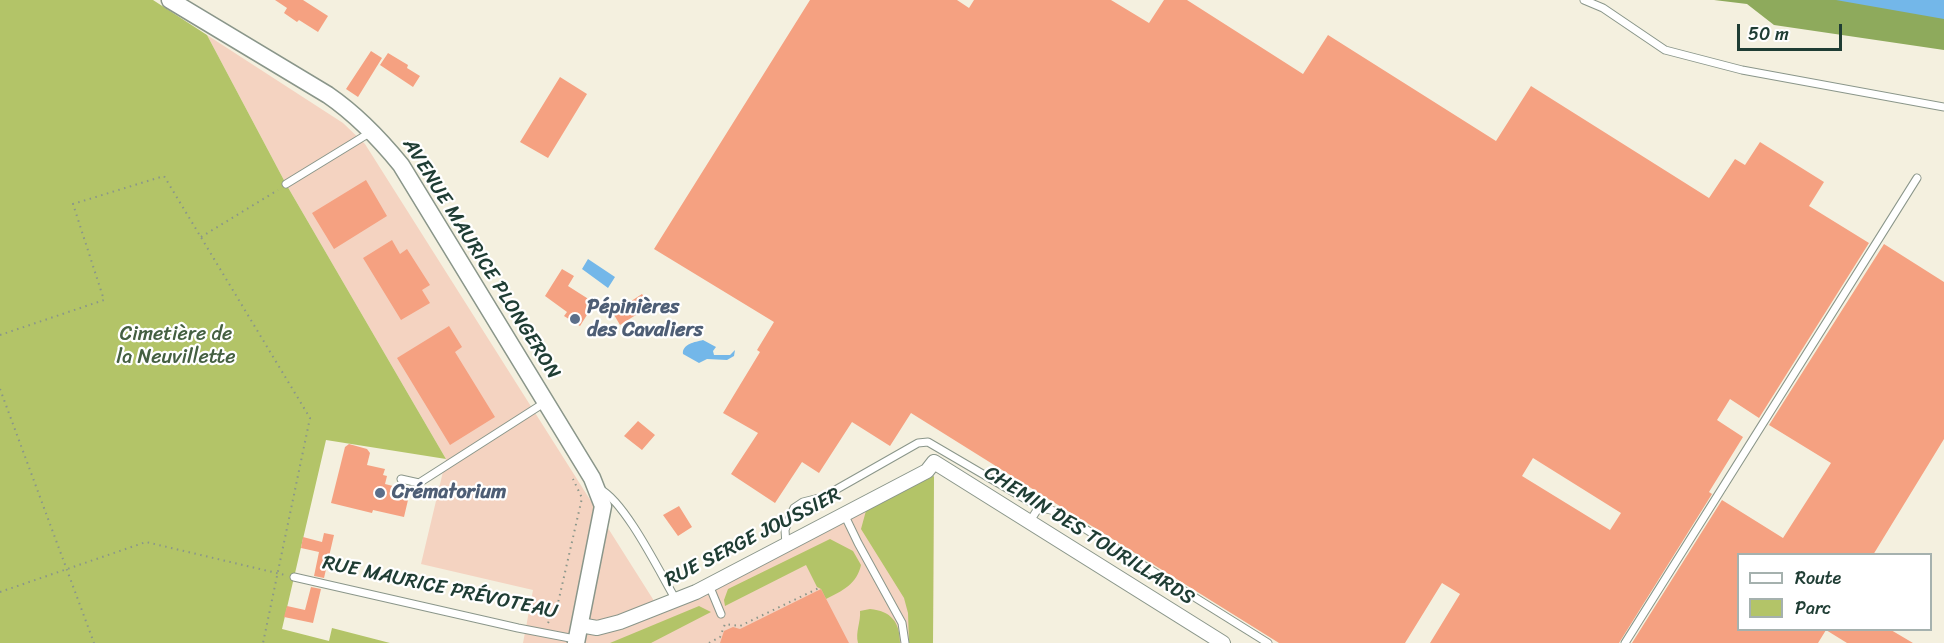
<!DOCTYPE html>
<meta charset="utf-8">
<style>
body{margin:0}
#map{position:relative;width:1944px;height:643px;overflow:hidden;background:#f4f0df;font-family:Sriracha,sans-serif}
canvas{display:block}
.legend{position:absolute;left:1737px;top:553px;width:195px;height:78px;box-sizing:border-box;background:#fff;border:2px solid #a5b1ae;margin:0;padding:8px 10px;list-style:none;font-size:18px;color:#1f3d34}
.legend li{display:flex;align-items:center;gap:12px;height:30px}
.legend b{width:30px;border:2px solid #a5b1ae}
.scale{position:absolute;left:1737px;top:24px;width:105px;height:27px;box-sizing:border-box;border:3px solid #1f3d34;border-top:0;padding-left:8px;font-size:18px;line-height:21px;white-space:nowrap;color:#1f3d34;-webkit-text-stroke:4px #fff;paint-order:stroke}
</style>
<div id="map">
<canvas width="1944" height="643"></canvas>
<ul class="legend">
<li><b style="height:8px;background:#fff"></b>Route</li>
<li><b style="height:16px;background:#b3c468"></b>Parc</li>
</ul>
<div class="scale">50 m</div>
</div>
<script>
const ctx = document.querySelector('canvas').getContext('2d');
ctx.lineJoin = 'round';
function fillPath(path, color) {
  ctx.fillStyle = color;
  ctx.fill(path, 'evenodd');
}
function trace(path, color, width, dash) {
  ctx.strokeStyle = color;
  ctx.lineWidth = width;
  ctx.lineCap = dash ? 'butt' : 'round';
  ctx.setLineDash(dash || []);
  ctx.stroke(path);
}
function drawText(font, color, halo, rows, align = 'center') {
  ctx.font = font + ' Sriracha,sans-serif';
  ctx.lineWidth = 4.5;
  ctx.setLineDash([]);
  ctx.textBaseline = 'middle';
  ctx.strokeStyle = halo;
  ctx.fillStyle = color;
  for (const [text, x, y, turn = 0] of rows) {
    ctx.save();
    ctx.translate(x, y);
    ctx.rotate((+turn || 0) * Math.PI / 180);
    ctx.textAlign = isNaN(turn) ? turn : align;
    if (halo) ctx.strokeText(text, 0, 0);
    ctx.fillText(text, 0, 0);
    ctx.restore();
  }
}
fillPath(new Path2D(`
 M207,35L343,123L365,144L656,604L934,476L933,643H523L533,590L421,564L446,459L286,184Z`), '#f4d3c1');
fillPath(new Path2D(`
 M0,0H153L207,35L286,184L446,459L326,440L282,629L329,641L332,628L390,643H0Z
 M934,476L933,643H909L908,613L904,598L861,529L867,507Z
 M830,539L853,551L861,565C857,584 842,591 826,599L821,589L817,587L806,565L725,606L724,600L728,589Z
 M699,606L711,612L651,643H610Z
 M870,609C891,611 900,622 900,643H858C855,632 861,622 860,611Z`), '#b3c468');
fillPath(new Path2D(`
 M1714,0H1944V50L1774,25L1747,4Z`), '#8eaa5c');
fillPath(new Path2D(`
 M1836,0H1944V19Z
 M588,259L615,277L608,288L582,269Z
 M703,340L716,347L713,351L714,355H730L735,350L734,356L727,360L707,359L699,363L683,354C682,344 695,342 703,340Z`), '#73b7e9');
fillPath(new Path2D(`
 M275,0H303L328,16L318,32L299,20L297,22L284,13L287,8Z
 M810,0H957L969,8L974,0H1111L1149,23L1164,0H1187L1303,74L1328,35L1496,141L1531,86L1709,198L1735,159L1745,165L1760,142L1824,182L1809,206L1869,243L1759,418L1730,399L1717,420L1743,437L1709,492L1712,494L1619,643H1430L1460,594L1442,583L1405,643H1279L911,413L890,446L852,422L819,473L802,462L775,503L731,474L758,433L723,413L760,352L757,350L774,322L654,249ZM1533,458L1621,513L1610,530L1522,476Z
 M371,51L382,58L358,97L346,89Z
 M388,53L408,65L407,68L420,76L413,87L380,65Z
 M560,77L587,94L548,158L520,142Z
 M366,180L387,216L334,249L312,213Z
 M392,240L400,254L407,249L430,285L422,290L430,303L401,320L363,258Z
 M1884,244L1944,282V439L1873,555H1738V630H1891L1913,643H1847L1826,630L1818,643H1632L1722,500L1783,538L1831,463L1769,425Z
 M562,269L574,276L568,286L590,300L587,304L592,307L580,326L564,316L567,312L545,296Z
 M642,294L650,306L620,325L613,313Z
 M449,326L462,347L455,352L495,417L450,445L397,358Z
 M638,421L655,435L642,450L624,436Z
 M349,444L367,449L370,453L367,465L385,469L383,475L387,476L385,484L397,487L395,497L408,500L404,517L373,510L372,513L331,503L345,447Z
 M679,506L692,527L678,536L663,515Z
 M324,533L334,535L324,578L314,576L319,552L301,548L303,537L322,542Z
 M311,587L321,589L313,623L284,617L287,606L305,610Z
 M821,589L849,643H720L724,631L733,627L740,629Z`), '#f5a181');
const service = new Path2D(`
 M1584,0L1603,8L1665,50L1742,70L1944,107
 M286,184L371,132
 M401,479L419,483L544,403
 M600,489C626,503 660,573 676,600
 M844,514L858,543L902,623L905,643
 M1030,521L1039,507L1058,512L1268,643
 M786,545L785,530L790,516L794,508L803,502L823,497L918,443L928,442L1039,507
 M294,577L518,628L575,639
 M709,585L721,614
 M1625,643L1917,178`);
const minor = new Path2D(`
 M580,625L597,628L620,622L696,592L927,471L934,462L1223,643`);
const tertiary = new Path2D(`
 M170,0L328,95C357,115 379,138 401,165L592,478L603,506L576,643`);
trace(service, '#8a968a', 9);
trace(minor, '#8a968a', 16);
trace(tertiary, '#8a968a', 19);
trace(new Path2D(`
 M201,237L278,190
 M0,335L104,300L73,204L164,176L310,418L263,643
 M0,389L94,643
 M0,592L146,542L285,575
 M548,623L558,603L582,498L573,479
 M709,643L720,637L725,624L740,626L819,588`), '#8a968a', 2, [1.5, 4.5]);
trace(service, '#fff', 7);
trace(minor, '#fff', 14);
trace(tertiary, '#fff', 16);
for (const [x, y, r, color] of [
 [575,319,6,"#5c6f8a"],
 [380,493,6,"#5c6f8a"]
]) {
  const dot = new Path2D();
  dot.arc(x, y, r, 0, 2 * Math.PI);
  ctx.fillStyle = color;
  ctx.fill(dot);
  trace(dot, '#fff', 2);
}
drawText('20px', '#1f3d34', '#fff', [
 ["AVENUE MAURICE PLONGERON",481,259,58],
 ["CHEMIN DES TOURILLARDS",1089,536,32],
 ["RUE SERGE JOUSSIER",753,538,-27],
 ["RUE MAURICE PRÉVOTEAU",440,588,12]
]);
drawText('bold 20px', '#4e5e75', '#fff', [
 ["Pépinières",587,308],
 ["des Cavaliers",587,331],
 ["Crématorium",392,493]
], 'left');
drawText('20px', '#445f41', '#fff', [
 ["Cimetière de",176,335],
 ["la Neuvillette",176,358]
]);
</script>
